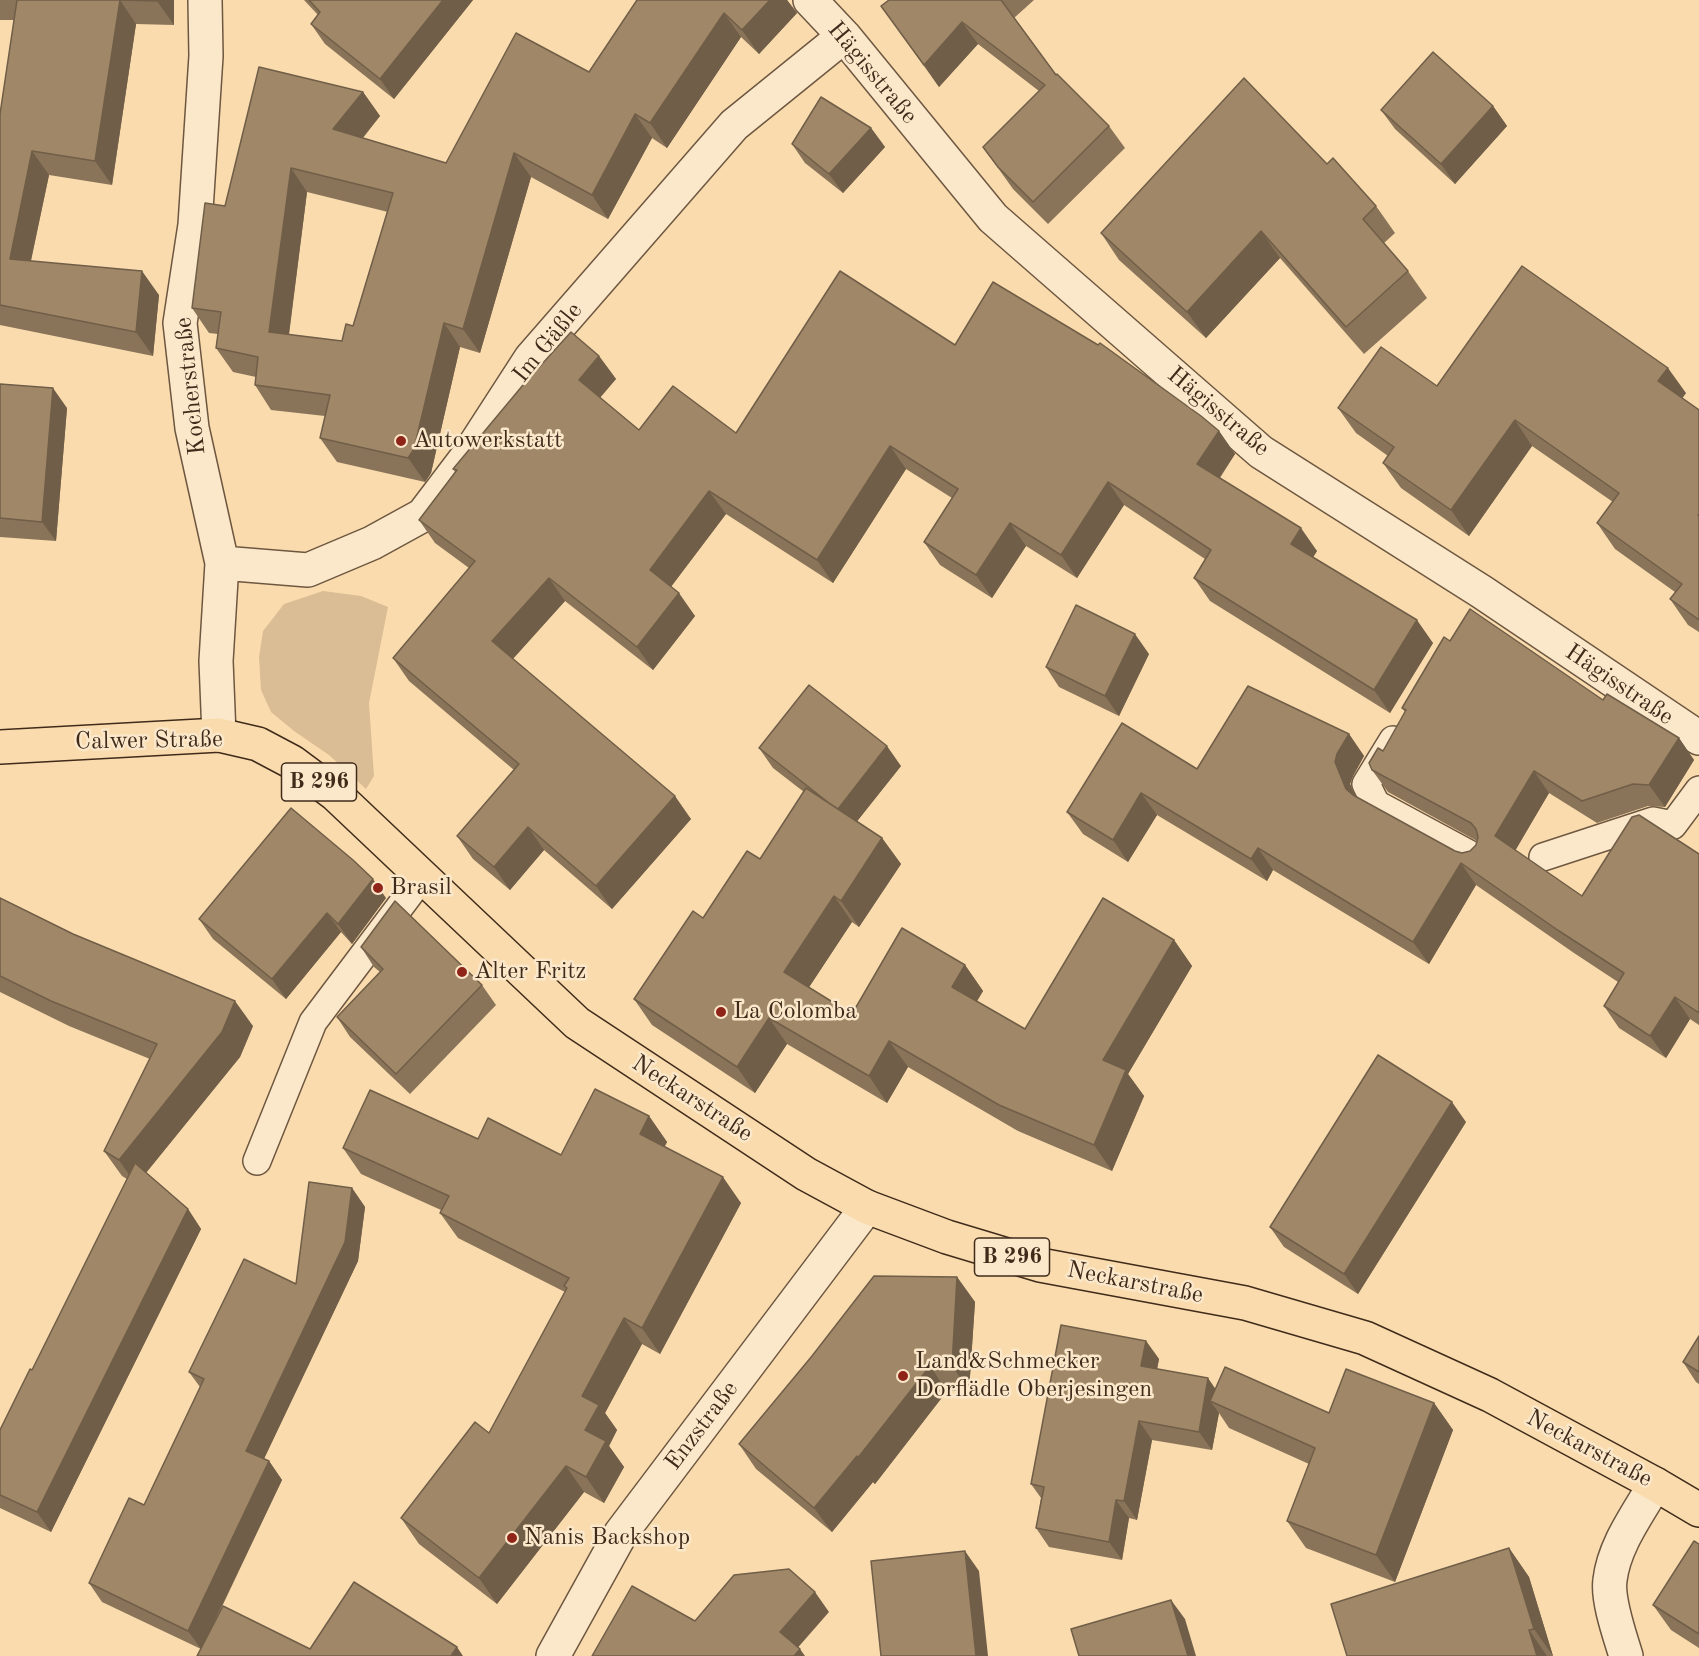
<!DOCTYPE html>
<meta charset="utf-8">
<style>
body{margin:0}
canvas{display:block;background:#f9dbad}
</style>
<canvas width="1699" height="1656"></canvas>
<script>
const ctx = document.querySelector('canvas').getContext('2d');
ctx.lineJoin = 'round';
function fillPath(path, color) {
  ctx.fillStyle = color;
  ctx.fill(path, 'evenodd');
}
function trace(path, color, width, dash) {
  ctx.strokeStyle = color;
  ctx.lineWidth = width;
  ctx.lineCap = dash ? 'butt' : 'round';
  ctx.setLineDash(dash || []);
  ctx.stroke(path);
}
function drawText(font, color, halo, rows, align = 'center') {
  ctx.font = font + ' "Old Standard TT",serif';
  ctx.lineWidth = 5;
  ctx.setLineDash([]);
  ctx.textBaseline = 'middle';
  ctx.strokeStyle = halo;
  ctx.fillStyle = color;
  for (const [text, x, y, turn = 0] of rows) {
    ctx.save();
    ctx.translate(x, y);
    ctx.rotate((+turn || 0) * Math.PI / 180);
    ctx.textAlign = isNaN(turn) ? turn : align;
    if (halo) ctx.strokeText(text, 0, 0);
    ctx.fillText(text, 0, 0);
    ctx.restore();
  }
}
fillPath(new Path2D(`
 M323,591L361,596L388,607L369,703L374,776L366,789L329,755L294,731L271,712L261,690L259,657L263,631L284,604Z`), '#dabd94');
const lane = new Path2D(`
 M1393,740L1366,784L1376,804L1478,859
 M1543,857L1653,821L1673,825L1699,790
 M257,1161L313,1022L423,876`);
const street = new Path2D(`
 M205,0L206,56L195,225L180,323L192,428L222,563L216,661L219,735
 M810,0L844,36L993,218L1261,452L1482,592L1699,738
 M222,563L308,570L372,543L423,515L467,457L531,358L734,125L844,36
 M553,1656L621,1533L867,1207
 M1626,1656C1620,1636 1607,1600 1610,1580C1614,1545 1638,1514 1655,1484`);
const primary = new Path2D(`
 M0,747L219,735L258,744L292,762L335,794L577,1023L806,1174L867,1207L947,1237L1040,1265L1245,1303L1365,1338L1490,1395L1655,1484L1699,1510`);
trace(lane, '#6e5740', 30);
trace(street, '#6e5740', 36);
trace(primary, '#402b1b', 36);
trace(lane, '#fbe8ca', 27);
trace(street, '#fbe8ca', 33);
trace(primary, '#f9dbad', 33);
fillPath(new Path2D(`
 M0,0H174V25L136,24L112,185L49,175L31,261L159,295L153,356L0,325V114L14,20H0Z
 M304,0H473L394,99L325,44L311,24L318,15Z
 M637,0H787L797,13L759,54L741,37L667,148L652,138L608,219L531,177L480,353L460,347L431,473L425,482L337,462L320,438L325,416L271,410L255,385L256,377L233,372L216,348L218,334L209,333L192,308L225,206L363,92L380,116L363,138L446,163L589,72ZM307,192L388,212L353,326L342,341L289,335Z
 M889,0H1034L1014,18L1056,75L1109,126L1125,148L1048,224L1013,189L983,147L1039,91L978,44L939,87L881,6Z
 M1493,106L1507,126L1455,184L1395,129L1381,110Z
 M871,128L885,147L843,193L805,163L792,144Z
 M1327,164L1376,206L1395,233L1384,243L1408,271L1427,298L1364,354L1280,258L1206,338L1119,260L1101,233Z
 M955,345L1219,431L1235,454L1220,478L1317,551L1313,557L1433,643L1390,713L1210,601L1194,578L1205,559L1124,505L1077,578L1026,546L992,598L940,565L924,542L952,498L906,469L833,583L726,514L671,587L695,616L653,670L565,601L513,659L691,819L612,909L544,850L510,890L473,859L457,836L514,770L409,681L393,658L469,568L435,543L419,520L455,472L453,469L599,356L616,379L600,398L639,430L736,433Z
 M0,384L67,408L56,541L0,537Z
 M1437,386L1686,393L1682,398L1699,410V632L1688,625L1670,599L1675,592L1615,549L1597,523L1613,502L1532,446L1469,536L1401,488L1383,463L1388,456L1356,433L1338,408Z
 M1450,641L1603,700L1679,738L1694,760L1665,807L1648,806L1597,823L1549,793L1515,850L1582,896L1699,854V1025L1690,1019L1666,1058L1619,1028L1604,1006L1618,982L1574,953L1476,885L1429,964L1273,870L1267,881L1157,815L1128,862L1083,834L1067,812L1197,769L1349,734L1364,756L1353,776L1350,784L1356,797L1455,851L1462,853L1470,851L1476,845L1477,841L1388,792L1372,770L1405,712L1402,708Z
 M1149,654L1119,716L1059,687L1046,667Z
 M759,748L901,766L857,821L882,838L901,864L859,927L852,922L809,987L852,1014L965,965L983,991L977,1001L1025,1029L1174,940L1192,966L1128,1074L1144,1096L1112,1171L1018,1131L908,1067L887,1103L787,1044L755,1093L652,1025L634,999L703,918L760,859L804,792L773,768Z
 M0,898L253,1026L240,1057L146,1173L188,1209L201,1229L51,1532L0,1508V1430L32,1370L127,1179L122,1176L104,1151L150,1059L69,1026L0,992Z
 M386,898L352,944L341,932L286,999L213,939L199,919Z
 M361,947L482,985L496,1005L410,1094L350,1037L337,1017L380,972L374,967Z
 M649,1116L667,1142L664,1147L741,1203L660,1354L642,1344L605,1413L617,1430L609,1446L624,1467L604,1503L584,1492L497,1604L419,1544L401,1518L489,1433L565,1292L458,1238L440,1213L441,1210L361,1174L343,1148L478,1139L561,1155Z
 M1466,1122L1358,1294L1284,1247L1270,1227Z
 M352,1188L365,1207L358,1261L264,1459L269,1461L282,1480L210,1632L310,1649L463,1656L201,1649L102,1602L89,1583L144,1505L200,1387L189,1372L296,1284Z
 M957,1277L975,1302L969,1391H947L875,1484L873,1482L832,1532L756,1469L739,1444Z
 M1699,1336V1384L1696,1382L1683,1362Z
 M1146,1341L1159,1359L1157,1369L1216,1389L1329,1413L1434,1403L1453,1430L1395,1582L1306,1548L1287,1521L1309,1464L1229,1428L1219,1413L1212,1450L1152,1440L1137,1520L1129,1518L1122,1560L1049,1547L1036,1528L1041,1498L1031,1484Z
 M1699,1544V1648L1671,1630L1653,1605Z
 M1509,1548L1529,1577L1553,1656H1347Z`), '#8a7459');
fillPath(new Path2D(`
 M120,0L136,24L112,185L95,161Z
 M157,0H174V25L157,1Z
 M443,0H473L394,99L380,79Z
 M770,0H787L797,13L759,54L742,30Z
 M724,13L741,37L667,148L650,123Z
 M962,22L978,44L939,87L924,65Z
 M363,92L380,116L350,153L333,129Z
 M1493,106L1507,126L1455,184L1441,164Z
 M635,114L652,138L608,219L592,195Z
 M871,128L885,147L843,193L829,174Z
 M32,151L49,175L26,283L10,259Z
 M514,153L531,177L480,353L463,329Z
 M291,168L307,192L286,356L269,332Z
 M1261,231L1280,258L1206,338L1187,312Z
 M142,271L159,295L153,356L136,332Z
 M444,323L460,347L431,473L425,482L408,458Z
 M599,356L616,379L595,403L579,380Z
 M1668,368L1686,393L1676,407L1658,381Z
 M53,388L67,408L56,541L42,522Z
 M1515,420L1532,446L1469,536L1451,510Z
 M1219,431L1235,454L1213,487L1197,464Z
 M890,446L906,469L833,583L817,560Z
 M1108,482L1124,505L1077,578L1061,555Z
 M709,491L726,514L666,593L650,570Z
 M1010,523L1026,546L992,598L976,575Z
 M1301,528L1317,551L1307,567L1291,544Z
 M549,578L565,601L508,664L492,641Z
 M679,593L695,616L653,670L637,647Z
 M1417,620L1433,643L1390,713L1374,690Z
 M1135,634L1149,654L1119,716L1105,696Z
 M1349,734L1364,756L1353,776L1350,784L1362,811L1346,789L1335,762L1337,754Z
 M1679,738L1694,760L1665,807L1649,785Z
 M887,746L901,766L851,829L837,809Z
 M1534,771L1549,793L1511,858L1495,836Z
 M1141,793L1157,815L1128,862L1113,840Z
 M675,796L691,819L612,909L596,886Z
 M528,827L544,850L510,890L494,867Z
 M882,838L901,864L859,927L841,901Z
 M1258,848L1273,870L1267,881L1251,859Z
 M1461,863L1476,885L1429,964L1413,942Z
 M373,879L386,898L352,944L338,924Z
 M834,896L852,922L802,998L784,972Z
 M327,913L341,932L286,999L272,979Z
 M1174,940L1192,966L1128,1074L1144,1096L1112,1171L1094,1145L1103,1060Z
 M965,965L983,991L970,1013L952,987Z
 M1675,997L1690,1019L1666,1058L1650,1036Z
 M235,1001L253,1026L240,1057L136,1185L119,1160Z
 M769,1018L787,1044L755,1093L737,1067Z
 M889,1041L908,1067L887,1103L869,1076Z
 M1452,1102L1466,1122L1358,1294L1344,1274Z
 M649,1116L667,1142L658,1160L640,1134Z
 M723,1177L741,1203L660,1354L642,1328Z
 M352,1188L365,1207L358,1261L259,1469L246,1451Z
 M188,1209L201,1229L51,1532L37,1512Z
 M957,1277L975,1302L969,1391L952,1366Z
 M624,1318L642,1344L605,1413L617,1430L609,1446L624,1467L604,1503L586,1477L582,1396Z
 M1146,1341L1159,1359L1154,1385L1141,1366Z
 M930,1366L947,1391L875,1484L873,1482L832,1532L814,1508Z
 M1208,1378L1221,1397L1210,1401L1219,1413L1212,1450L1199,1432Z
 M1434,1403L1453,1430L1395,1582L1376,1555Z
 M1139,1421L1152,1440L1137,1520L1124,1501Z
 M269,1461L282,1480L201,1649L188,1631Z
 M566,1466L584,1492L497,1604L479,1578Z
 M1116,1500L1129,1518L1122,1560L1109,1542Z
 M1509,1548L1529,1577L1553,1656L1534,1629Z
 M965,1551L979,1571L988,1656H976Z
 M815,1592L829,1612L794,1652L780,1632Z
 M1171,1600L1185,1619L1196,1656H1188Z
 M1529,1630L1547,1656H1537Z
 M457,1647L463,1656H451Z
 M800,1649L805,1656H794Z`), '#705e48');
const building = new Path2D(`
 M17,0H157V1L120,0L95,161L32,151L10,259L142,271L136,332L0,305V114Z
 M309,0H443L380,79L311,24L320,12Z
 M637,0H770L742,30L724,13L650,123L635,114L592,195L514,153L463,329L444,323L414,449L408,458L320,438L330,395L255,385L258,357L216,348L221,312L192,308L205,203L225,206L259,67L363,92L333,129L446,163L516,33L589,72ZM291,168L393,193L353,326L346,324L342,341L269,332Z
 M889,0H1001L1056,75L1057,74L1109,126L1033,202L998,167L983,147L1045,85L962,22L924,65L881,6Z
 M1433,52L1493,106L1441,164L1381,110Z
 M1244,78L1327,164L1333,158L1376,206L1363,219L1408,271L1346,327L1261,231L1187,312L1101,233Z
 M821,97L871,128L829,174L792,144Z
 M1522,266L1668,368L1658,381L1699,410V514L1698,515L1699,516V620L1670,599L1682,584L1597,523L1619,493L1515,420L1451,510L1383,463L1394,447L1338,408L1381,347L1437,386Z
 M840,271L955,345L993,282L1098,345L1100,343L1201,416L1219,431L1197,464L1301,528L1291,544L1417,620L1374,690L1194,578L1211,550L1108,482L1061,555L1010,523L976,575L924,542L958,489L890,446L817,560L709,491L650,570L679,593L637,647L549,578L492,641L675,796L596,886L528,827L494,867L457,836L519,764L393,658L475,561L419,520L457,470L453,469L523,385L571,332L599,356L579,380L639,430L673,386L736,433Z
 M0,384L53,388L42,522L0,518Z
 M1076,605L1135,634L1105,696L1046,667Z
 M1470,609L1603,700L1607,694L1679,738L1649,785L1633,784L1582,801L1534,771L1495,836L1582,896L1632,817L1639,815L1699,854V1013L1675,997L1650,1036L1604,1006L1624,973L1559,931L1461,863L1413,942L1258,848L1251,859L1141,793L1113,840L1067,812L1122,723L1197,769L1248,686L1349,734L1337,754L1335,762L1346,789L1353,795L1455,851L1462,853L1470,851L1476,845L1478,837L1476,829L1471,823L1372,770L1369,763L1378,748L1383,751L1406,710L1402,708L1444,637L1450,641Z
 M809,685L887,746L838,809L829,803L759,748Z
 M806,788L882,838L841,901L834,896L784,972L852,1014L902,928L965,965L952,987L1025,1029L1103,898L1174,940L1103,1060L1126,1070L1094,1145L999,1105L889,1041L869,1076L769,1018L737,1067L634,999L693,911L703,918L747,851L760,859Z
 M291,808L353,860L373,879L338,924L327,913L272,979L199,919Z
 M0,898L73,934L235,1001L222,1032L119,1160L104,1151L157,1044L51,1001L0,976Z
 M395,901L482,985L396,1074L337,1017L383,969L361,947Z
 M1378,1055L1452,1102L1344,1274L1270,1227Z
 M595,1089L649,1116L640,1134L723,1177L642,1328L624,1318L582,1396L599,1405L585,1430L606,1441L586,1477L566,1466L479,1578L401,1518L475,1422L489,1433L567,1288L564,1286L569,1278L440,1213L449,1196L343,1148L370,1090L478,1139L488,1118L561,1155Z
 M135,1163L188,1209L37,1512L0,1495V1430L30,1369L32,1370Z
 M309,1182L352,1188L345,1242L246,1451L269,1461L188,1631L89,1583L129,1498L144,1505L204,1379L189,1372L244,1259L296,1284Z
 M874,1276L957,1277L952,1366H930L857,1459V1456L814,1508L739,1444L812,1356Z
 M1061,1325L1146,1341L1141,1366L1208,1378L1199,1432L1139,1421L1124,1501L1116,1500L1109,1542L1036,1528L1044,1487L1031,1484Z
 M1699,1336V1372L1683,1362Z
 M1225,1367L1329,1413L1346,1369L1434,1403L1376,1555L1287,1521L1315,1448L1210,1401Z
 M1694,1541L1699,1544V1634L1653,1605Z
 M1509,1548L1534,1629L1529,1630L1537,1656H1347L1331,1604Z
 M965,1551L976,1656H881L871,1561Z
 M789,1569L815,1592L780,1632L800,1649L794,1656H592L632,1586L695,1621L734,1575Z
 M354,1582L457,1647L451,1656H197L223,1606L310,1649Z
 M1171,1600L1188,1656H1079L1071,1629Z`);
fillPath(building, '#a08767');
trace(building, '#705e48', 1.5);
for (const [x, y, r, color] of [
 [401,441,6,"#8f2418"],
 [378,888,6,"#8f2418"],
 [462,972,6,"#8f2418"],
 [721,1012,6,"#8f2418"],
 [903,1376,6,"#8f2418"],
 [512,1538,6,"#8f2418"]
]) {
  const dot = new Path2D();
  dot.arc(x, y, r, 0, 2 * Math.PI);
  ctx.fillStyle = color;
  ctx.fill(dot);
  trace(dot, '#fbe8ca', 2);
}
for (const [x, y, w] of [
 [319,782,75],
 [1012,1257,75]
]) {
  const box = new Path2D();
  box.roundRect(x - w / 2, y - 19, w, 38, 4.5);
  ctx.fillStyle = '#fbe8ca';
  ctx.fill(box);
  trace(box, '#402b1b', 1.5);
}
drawText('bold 22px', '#402b1b', null, [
 ["B 296",319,782],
 ["B 296",1012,1257]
]);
drawText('24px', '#402b1b', '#fbe8ca', [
 ["Hägisstraße",872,73,50],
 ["Im Gäßle",548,343,-51],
 ["Kocherstraße",191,386,-96],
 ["Hägisstraße",1218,412,40],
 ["Hägisstraße",1619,685,34],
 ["Calwer Straße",149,741,-1],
 ["Neckarstraße",692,1099,33],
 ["Neckarstraße",1135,1283,11],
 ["Enzstraße",702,1426,-53],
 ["Neckarstraße",1589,1449,28]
]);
drawText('24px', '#402b1b', '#fbe8ca', [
 ["Autowerkstatt",413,441],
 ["Brasil",390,888],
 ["Alter Fritz",474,972],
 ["La Colomba",733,1012],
 ["Land&Schmecker",915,1362],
 ["Dorflädle Oberjesingen",915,1390],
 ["Nanis Backshop",524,1538]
], 'left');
</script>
